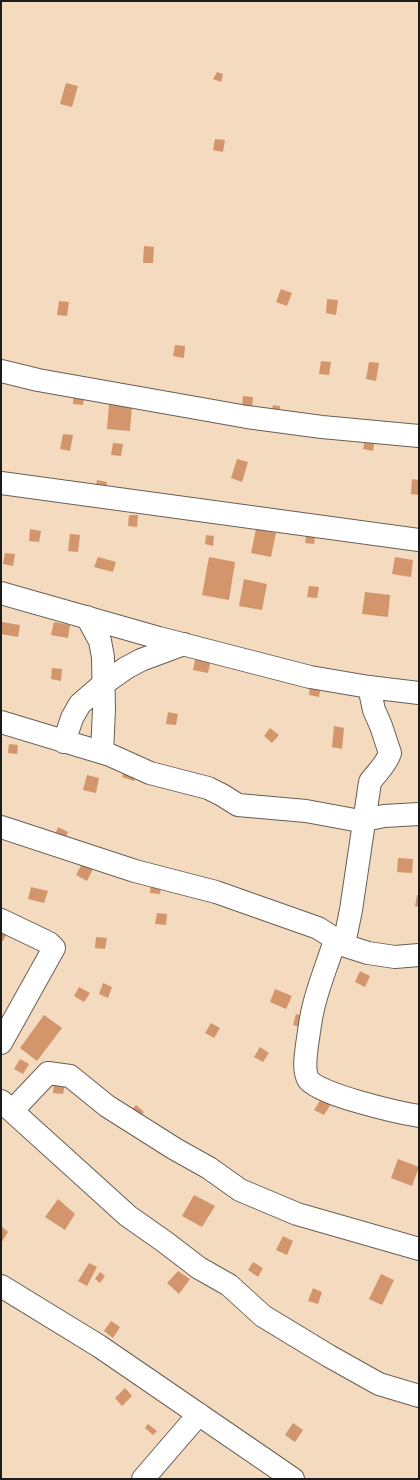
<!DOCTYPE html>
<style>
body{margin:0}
#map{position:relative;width:420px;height:1480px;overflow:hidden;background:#f4dbbf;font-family:"Gochi Hand",sans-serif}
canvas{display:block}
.frame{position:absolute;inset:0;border:2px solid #1c1c1c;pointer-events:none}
</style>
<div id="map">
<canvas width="420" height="1480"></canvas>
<div class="frame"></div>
</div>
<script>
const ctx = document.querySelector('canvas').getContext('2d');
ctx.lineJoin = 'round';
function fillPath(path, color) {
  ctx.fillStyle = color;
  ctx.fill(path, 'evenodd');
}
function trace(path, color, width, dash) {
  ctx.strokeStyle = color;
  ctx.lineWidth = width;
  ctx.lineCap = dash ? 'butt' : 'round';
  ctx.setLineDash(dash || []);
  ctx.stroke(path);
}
fillPath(new Path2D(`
 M217,72L223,74L221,82L213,79Z
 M66,83L78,86L72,107L60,104Z
 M215,139L225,140L223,152L213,150Z
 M144,246L154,247L153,263H143Z
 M281,289L292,293L287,306L276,302Z
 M327,299L338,300L336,315L326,313Z
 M59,301L69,302L67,316L57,315Z
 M175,345L185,346L184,358L173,356Z
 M321,361L331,362L329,375L319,374Z
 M369,362L379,363L376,381L366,379Z
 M74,392L85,394L83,405L73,404Z
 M243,396L253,397L252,409L242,407Z
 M109,404L132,406L130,431L107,429Z
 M273,405L280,406L279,414L271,412Z
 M63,434L73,435L70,451L60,449Z
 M365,438L375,439L373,451L363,449Z
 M113,443L123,444L121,456L111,455Z
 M237,459L248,462L242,482L231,478Z
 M412,479L419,480V495L411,494Z
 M97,480L107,482L105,493L95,492Z
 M129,515H138L137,527L128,526Z
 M30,529L41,531L39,542L29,541Z
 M256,529L276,533L271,557L251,553Z
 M307,530L316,531L314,544L305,543Z
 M70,534L80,535L78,552L68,551Z
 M206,535L214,536L213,546L205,544Z
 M5,553L15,554L13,566L3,564Z
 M98,557L116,562L113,572L94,567Z
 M209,557L235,562L229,600L202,595Z
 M395,557L413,560L411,577L392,574Z
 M244,579L267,584L262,610L239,606Z
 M309,586L319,587L317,598L307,597Z
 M365,592L390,595L388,617L362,614Z
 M2,622L20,625L18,637L1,634Z
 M54,622L70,625L68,638L51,635Z
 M196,655L211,659L208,673L193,670Z
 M52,668L62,669L61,681L51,679Z
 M310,684L321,685L319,697L309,695Z
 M168,712L178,714L176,725L166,724Z
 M334,726L344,728L342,749L332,747Z
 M270,728L279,735L272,743L264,736Z
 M9,744L18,745L17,754L8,753Z
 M125,768L136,771L134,781L122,777Z
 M87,775L99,778L96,793L83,790Z
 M58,827L68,832L63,843L54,838Z
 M398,858L413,859L412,873L397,872Z
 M83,862L94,867L87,881L76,875Z
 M151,881L162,883L160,894L150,893Z
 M31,887L48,891L44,903L28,899Z
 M417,895H419V907L415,906Z
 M157,913L167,914L166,925L155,924Z
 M1,928L8,932L3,941L1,940Z
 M96,937L107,938L105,949L95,948Z
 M360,971L370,976L365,987L355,982Z
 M103,983L112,987L108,998L99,994Z
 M79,987L90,993L84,1002L74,996Z
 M275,989L292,996L286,1009L270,1002Z
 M296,1014L306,1017L303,1028L293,1025Z
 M44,1015L62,1028L37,1061L20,1048Z
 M211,1023L220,1028L214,1038L205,1033Z
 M260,1047L269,1053L263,1062L254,1057Z
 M20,1059L29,1064L23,1074L14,1069Z
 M54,1082L65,1083L63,1094L53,1093Z
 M321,1099L331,1104L324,1115L314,1110Z
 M136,1105L144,1112L136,1121L128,1114Z
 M398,1159L419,1167L412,1186L391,1178Z
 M194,1195L215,1206L202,1227L182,1216Z
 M58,1199L75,1214L65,1230L45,1217Z
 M1,1226L8,1232L1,1243Z
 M283,1236L293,1241L287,1255L276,1250Z
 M253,1262L263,1268L258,1277L248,1270Z
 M89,1263L97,1267L87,1286L78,1281Z
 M178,1271L190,1279L179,1294L167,1283Z
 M100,1272L105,1276L100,1283L95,1279Z
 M381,1274L394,1280L382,1305L369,1299Z
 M313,1288L322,1292L318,1304L308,1301Z
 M111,1321L120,1327L113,1338L104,1331Z
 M125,1388L132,1396L122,1406L115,1398Z
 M293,1423L303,1430L295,1442L285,1435Z
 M148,1424L157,1431L153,1435L145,1428Z`), '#d3956b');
const street = new Path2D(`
 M1,371L38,380L247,417L322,427L419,436
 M1,483L419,540
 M1,593L159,638L310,677L369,687L419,693
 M87,617L100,641L103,657L104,710L102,752
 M1,722L110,755L150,773L208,788L222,795L238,805L306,811L360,821L384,816L419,814
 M64,742L72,718L80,704L102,685L126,668L141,660L184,644
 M1,827L135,871L216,892L318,928L346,946L368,953L395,957L419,955
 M1,920L49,943L54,948L1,1043
 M335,940C328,963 318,986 313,1009C310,1021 309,1033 307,1045C306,1055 303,1069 308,1079C316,1094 400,1113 419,1116
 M344,944L351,910L370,782C377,772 386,765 390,753L381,726L374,710L369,687
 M1,1101L128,1216L165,1242L199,1268L229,1285L263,1316L329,1356L379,1384L419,1396
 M12,1111L48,1073L70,1076L107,1106L175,1149L209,1168L240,1190L297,1214L419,1249
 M1,1286L99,1346L293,1479
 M143,1479L199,1414`);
trace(street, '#685f55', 24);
trace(street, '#fff', 22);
</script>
